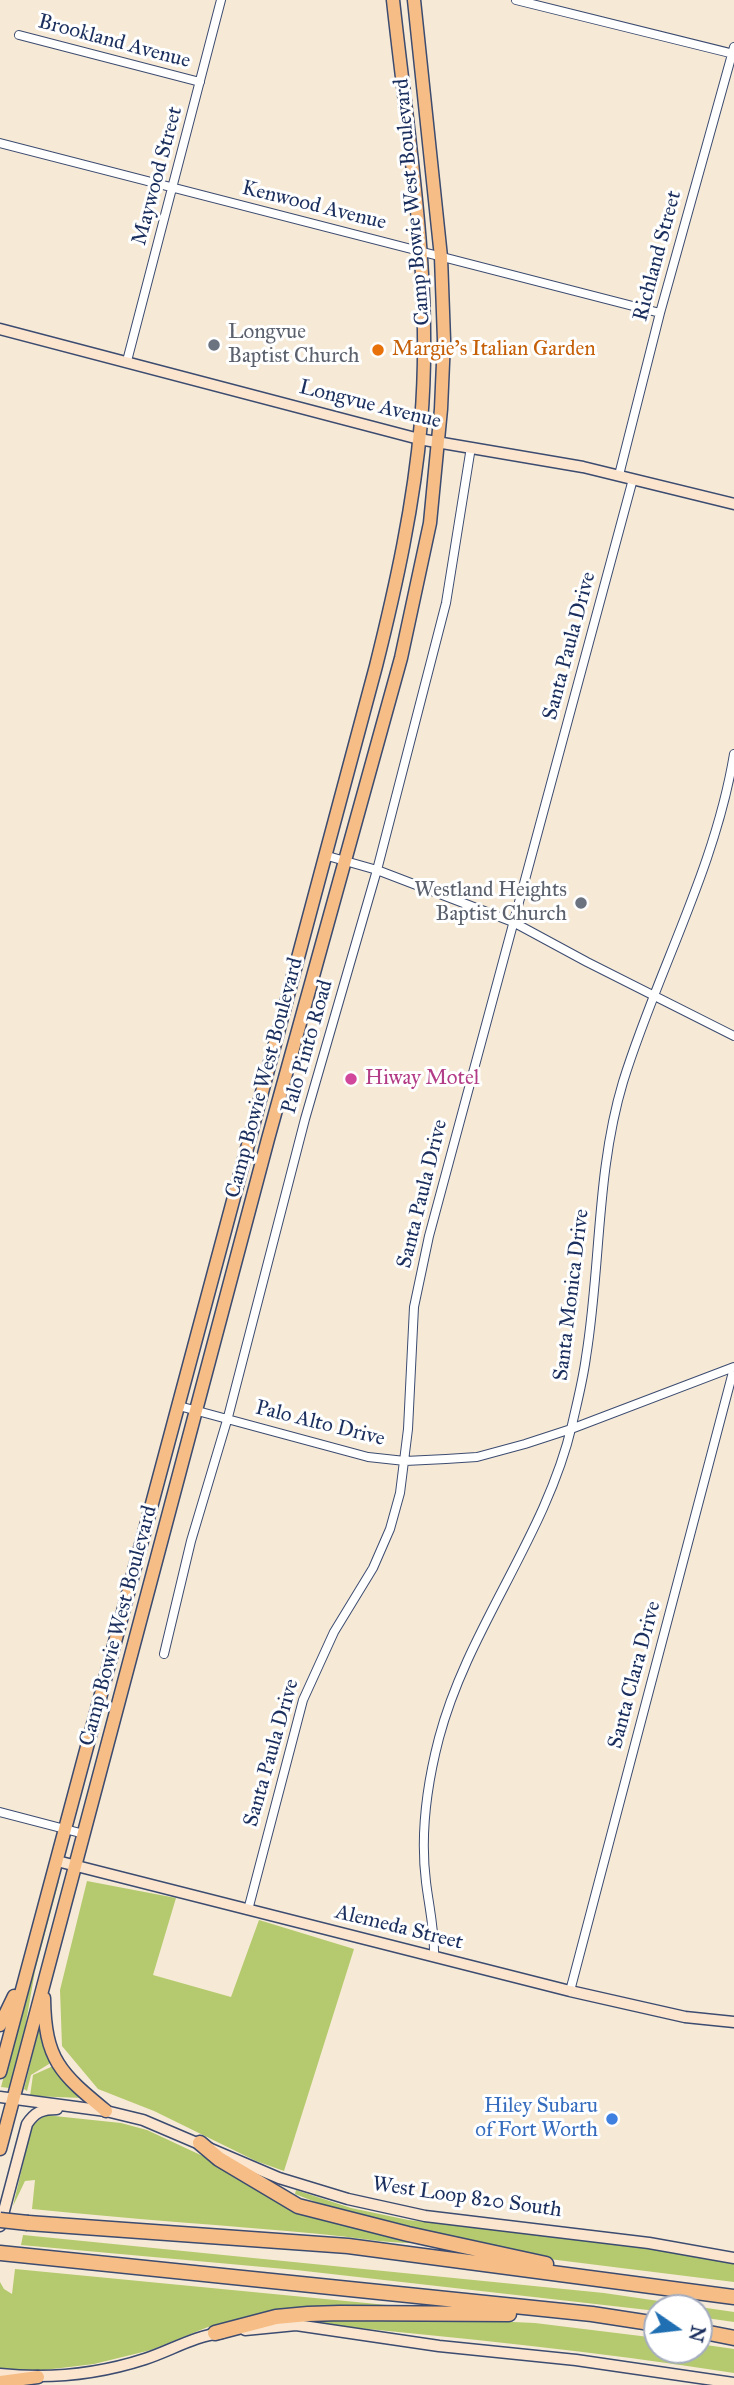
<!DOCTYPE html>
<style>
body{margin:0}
#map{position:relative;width:734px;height:2385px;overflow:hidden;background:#f6ead6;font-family:"IM FELL Great Primer",serif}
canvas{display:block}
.north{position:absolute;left:643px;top:2294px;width:70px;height:70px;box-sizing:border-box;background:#fff;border:2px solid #a4acbf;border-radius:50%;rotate:104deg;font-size:19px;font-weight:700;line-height:28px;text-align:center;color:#1b2f5e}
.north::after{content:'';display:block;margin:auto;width:24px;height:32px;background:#1f6fb2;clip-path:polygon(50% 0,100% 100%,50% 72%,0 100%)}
</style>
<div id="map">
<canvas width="734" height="2385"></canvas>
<div class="north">N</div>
</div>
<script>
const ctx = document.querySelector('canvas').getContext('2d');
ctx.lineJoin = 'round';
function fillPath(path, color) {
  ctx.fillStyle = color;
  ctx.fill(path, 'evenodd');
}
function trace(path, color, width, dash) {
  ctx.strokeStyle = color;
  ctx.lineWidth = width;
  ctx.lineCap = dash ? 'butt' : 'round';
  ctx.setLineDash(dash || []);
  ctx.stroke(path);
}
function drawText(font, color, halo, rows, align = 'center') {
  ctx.font = font + ' "IM FELL Great Primer",serif';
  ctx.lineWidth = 6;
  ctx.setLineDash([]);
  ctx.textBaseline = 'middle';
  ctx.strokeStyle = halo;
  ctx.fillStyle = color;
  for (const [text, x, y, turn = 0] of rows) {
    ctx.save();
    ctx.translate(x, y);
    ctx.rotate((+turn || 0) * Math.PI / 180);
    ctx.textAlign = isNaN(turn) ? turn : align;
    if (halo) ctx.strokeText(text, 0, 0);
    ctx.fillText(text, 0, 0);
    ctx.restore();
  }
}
fillPath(new Path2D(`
 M59,1881L35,1971L23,2039L9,2088L1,2087L55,1884Z
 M87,1881L176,1898L153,1975L231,1997L259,1920L354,1949L284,2171L256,2161L154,2111L98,2089L62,2046L60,1990Z
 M39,2029L51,2061L49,2064L31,2075L27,2091L24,2089Z
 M51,2067H55L83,2098L30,2096L33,2075Z
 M45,2115L121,2123L147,2130L222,2165L266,2192L421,2243C387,2244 354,2237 320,2234C224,2225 128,2219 32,2209L35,2180L25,2181L13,2206L32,2126Z
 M296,2190L351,2208L408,2220L655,2248L734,2262V2282L549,2259L339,2211L295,2194Z
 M23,2235L604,2293L734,2312V2322L699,2317V2308H657V2311L296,2270L21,2245Z
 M15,2269L387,2305L389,2309L293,2310L208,2327L151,2350L94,2364L36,2371L0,2368V2282L4,2289L12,2294Z
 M447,2319L535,2323L657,2338V2350H699V2344L734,2349V2373C596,2351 458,2338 319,2324L318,2320Z`), '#b5ca6e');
const street = new Path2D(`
 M516,0L734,54
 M19,35L200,82
 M0,143L660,313
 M127,361L221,0
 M619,475L660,313L734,47
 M324,855L377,870L513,922L587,962L734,1036
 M179,1406L368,1457L405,1461L446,1459L477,1457L525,1444L571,1429L734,1367
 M164,1654L191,1541L228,1417L305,1119L377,870L446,603L471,447
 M0,1812L84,1834
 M248,1910L303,1700L334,1632L373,1568L390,1529L400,1493L408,1429L414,1307L429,1236L633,479
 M434,1957C435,1931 429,1907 426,1882C420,1834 427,1784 439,1738C468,1628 546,1536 572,1425C577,1403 583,1380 586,1357C601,1265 596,1172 623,1082C657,972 715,869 734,754
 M570,1991L734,1368`);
const secondary = new Path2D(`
 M0,329L419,439L583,467L734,504
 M57,1861L570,1991L685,2017L734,2022
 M0,2097L106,2111L143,2120L279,2178L348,2199L425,2216L649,2243L734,2258
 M0,2226L27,2124C35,2112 42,2109 57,2109
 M245,2330L296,2325L439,2346L576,2360L734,2383
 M0,2374C48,2379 99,2374 145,2359C170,2351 196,2335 222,2333`);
const primary = new Path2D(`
 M44,1998C45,2060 60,2073 106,2111
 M0,2025L14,1996
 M0,2072L376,666C396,586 414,504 421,422C433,282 408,139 393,0
 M0,2149L268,1139L401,658L430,523L441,409L444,340L441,257L414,0
 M0,2382L38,2377`);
const highway = new Path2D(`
 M200,2143L219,2159L298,2206L408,2234L546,2264
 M28,2223L348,2246L734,2297
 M0,2253L592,2314L657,2324
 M699,2331L734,2338
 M215,2333L276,2317L308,2314L340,2313L509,2314`);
trace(street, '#3c4b70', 10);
trace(secondary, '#3c4b70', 13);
trace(primary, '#3c4b70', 15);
trace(highway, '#3c4b70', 17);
trace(street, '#fff', 8);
trace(secondary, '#fbe5cf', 10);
trace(primary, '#f6be86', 12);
trace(highway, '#f6be86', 14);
const highwayBridge = new Path2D(`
 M0,2220L28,2223`);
trace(highwayBridge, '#3c4b70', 17, []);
trace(highwayBridge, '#f6be86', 14);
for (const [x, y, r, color] of [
 [214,345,7,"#6b7280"],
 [378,350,7,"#e8710a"],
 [581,903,7,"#6b7280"],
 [351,1079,7,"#d1479c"],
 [612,2119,7,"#3f7fe0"]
]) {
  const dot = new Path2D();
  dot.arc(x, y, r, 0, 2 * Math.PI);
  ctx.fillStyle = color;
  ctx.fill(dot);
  trace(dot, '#fff', 2.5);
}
drawText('21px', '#1b2f5e', '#fff', [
 ["Brookland Avenue",114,42,15],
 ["Maywood Street",158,176,-75],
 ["Camp Bowie West Boulevard",413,202,-95],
 ["Kenwood Avenue",314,206,14],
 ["Richland Street",658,256,-75],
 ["Longvue Avenue",370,405,14],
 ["Santa Paula Drive",570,646,-75],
 ["Palo Pinto Road",308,1047,-74],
 ["Camp Bowie West Boulevard",265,1078,-75],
 ["Santa Paula Drive",423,1194,-76],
 ["Santa Monica Drive",572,1295,-83],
 ["Palo Alto Drive",320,1424,14],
 ["Camp Bowie West Boulevard",119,1626,-75],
 ["Santa Clara Drive",635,1675,-75],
 ["Santa Paula Drive",272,1753,-74],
 ["Alemeda Street",399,1928,14],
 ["West Loop 820 South",467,2198,8]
]);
drawText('21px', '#5b616d', '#fff', [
 ["Longvue",228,333],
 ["Baptist Church",228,357],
 ["Westland Heights",567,891,"right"],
 ["Baptist Church",567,915,"right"]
], 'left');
drawText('21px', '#c56008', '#fff', [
 ["Margie's Italian Garden",392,350]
], 'left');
drawText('21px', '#b23c85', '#fff', [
 ["Hiway Motel",365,1079]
], 'left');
drawText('21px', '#366cbe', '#fff', [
 ["Hiley Subaru",598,2107],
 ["of Fort Worth",598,2131]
], 'right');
</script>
